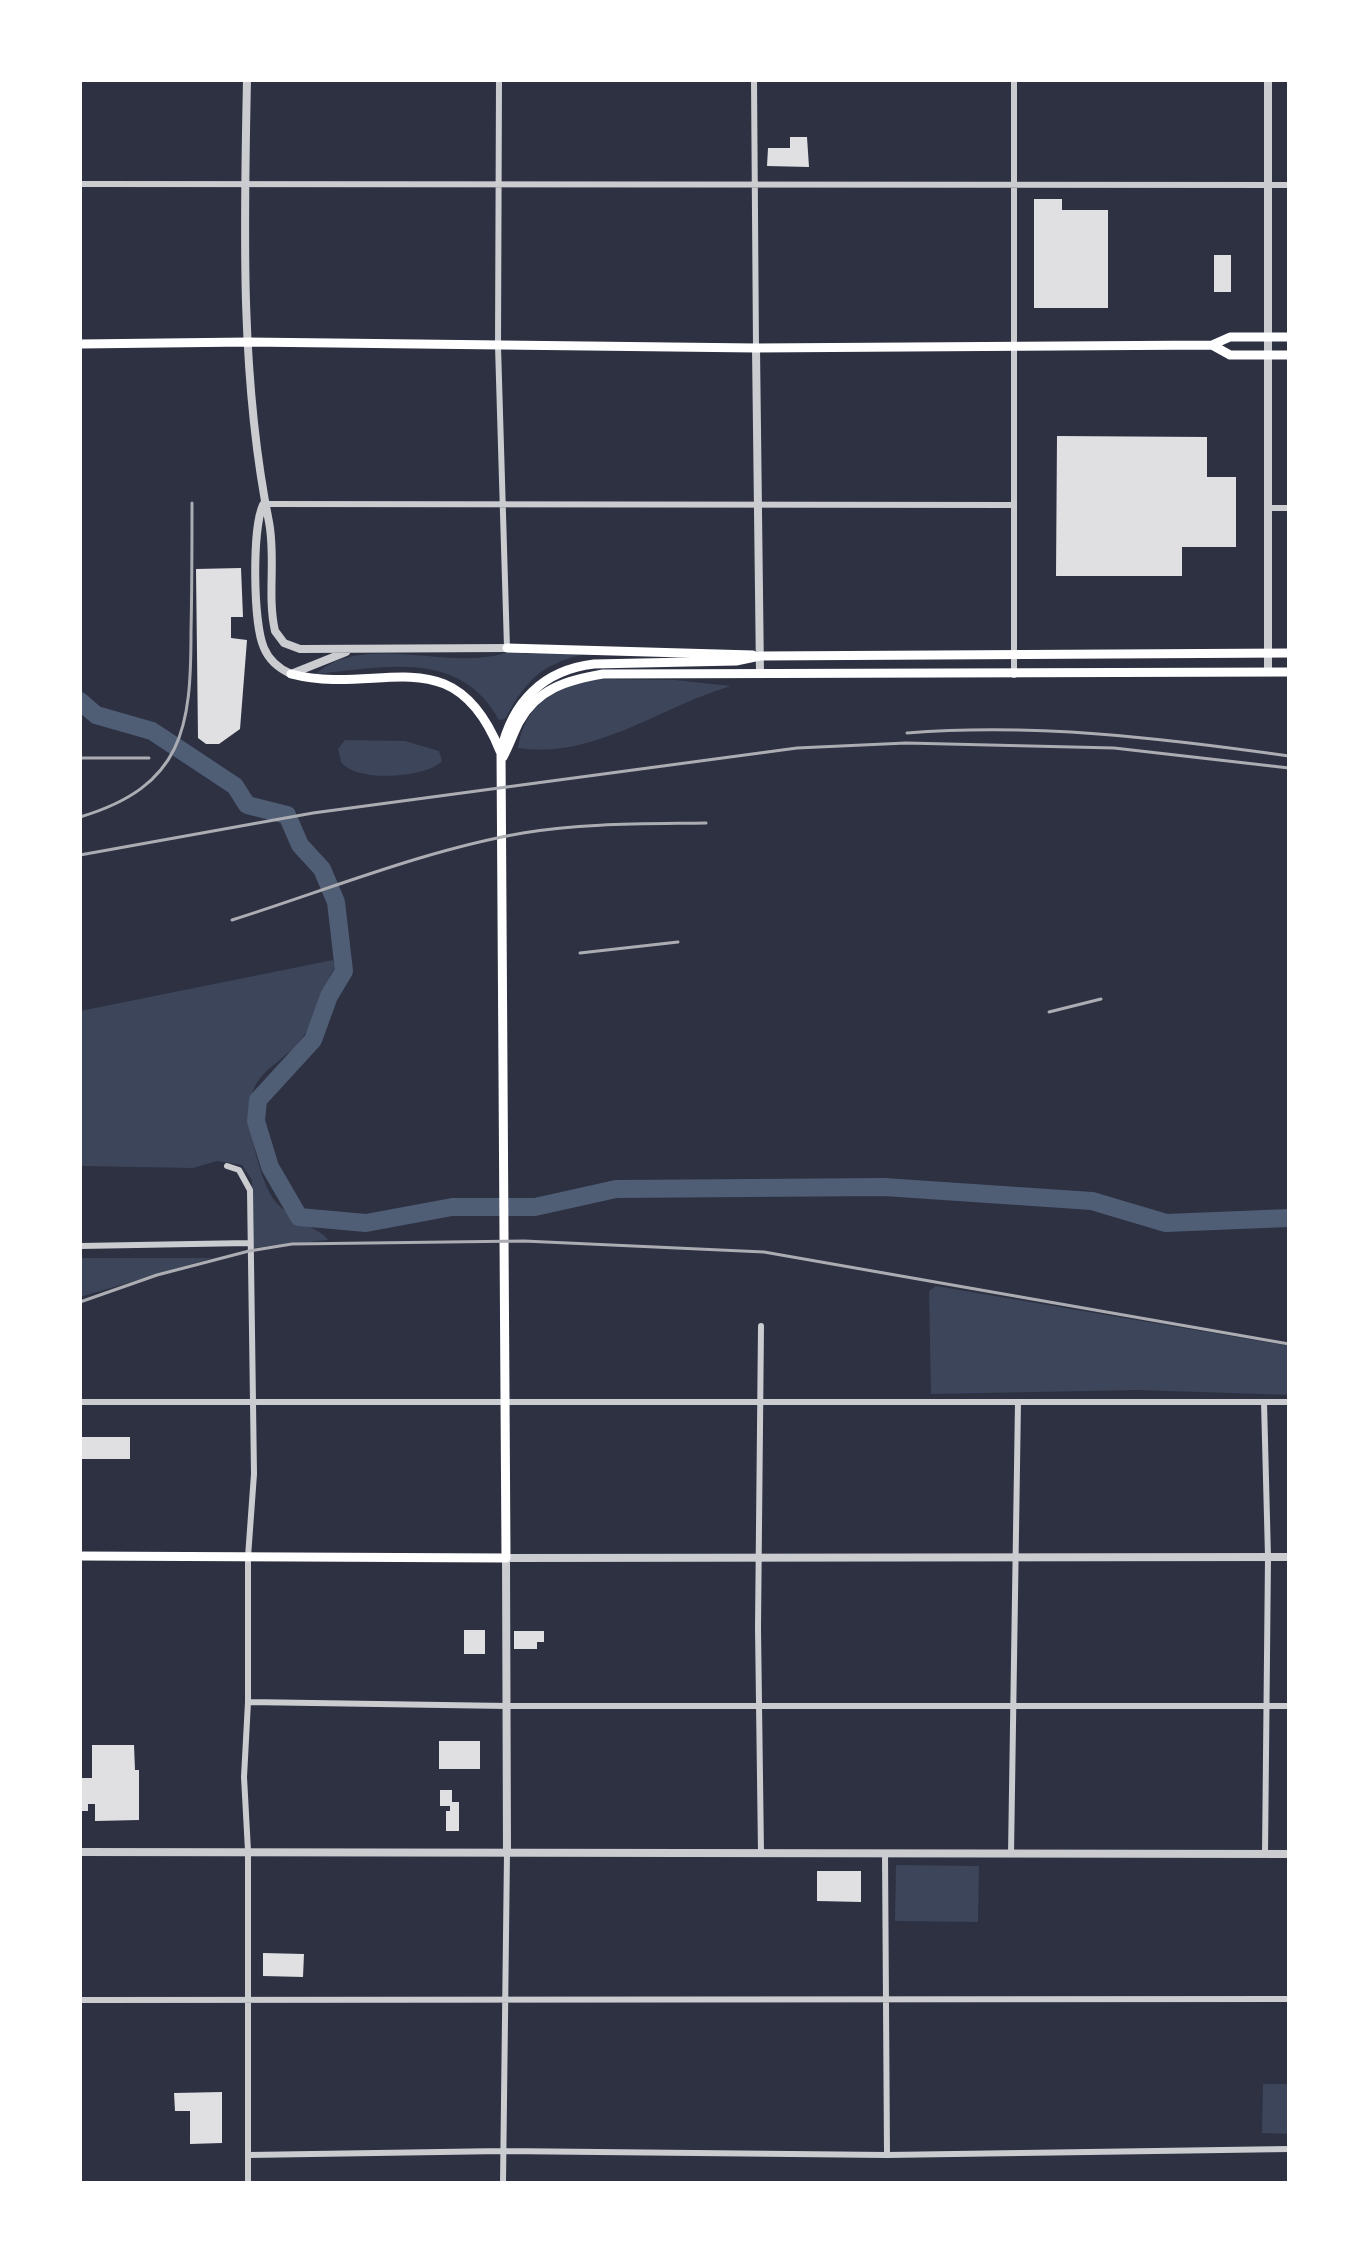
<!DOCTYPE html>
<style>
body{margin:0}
#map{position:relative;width:1369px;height:2263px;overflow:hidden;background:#2d3142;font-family:"Alegreya Sans",sans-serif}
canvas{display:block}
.frame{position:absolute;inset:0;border:82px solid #fff;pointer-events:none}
</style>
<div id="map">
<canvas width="1369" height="2263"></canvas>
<div class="frame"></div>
</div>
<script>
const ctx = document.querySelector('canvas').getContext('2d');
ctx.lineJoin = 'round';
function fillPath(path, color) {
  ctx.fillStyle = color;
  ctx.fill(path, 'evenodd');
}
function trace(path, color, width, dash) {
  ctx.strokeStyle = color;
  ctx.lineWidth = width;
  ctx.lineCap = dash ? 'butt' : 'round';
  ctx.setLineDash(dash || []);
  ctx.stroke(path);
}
fillPath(new Path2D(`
 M510,651L527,654L592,652C543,664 529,675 505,719L499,720C459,648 384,668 316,674C364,630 455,674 510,651Z
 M598,679L675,680L731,686C662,706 593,760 518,748C525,702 556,687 598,679Z
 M345,740L405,741L439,751L442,761C427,778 356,783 341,762L338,749Z
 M333,960L335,967C321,989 318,1017 302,1038C290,1056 265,1067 255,1086C242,1111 258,1174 272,1197C284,1217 326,1232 328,1240L253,1248L252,1180L242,1165L217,1161L193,1168L80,1166V1011Z
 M80,1258H212L80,1297Z
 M936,1286L1289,1346V1395L1139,1390L931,1394L929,1291Z
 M896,1865L979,1866L978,1922L895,1921Z
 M1263,2084H1289V2134L1262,2133Z`), '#3c4559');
trace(new Path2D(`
 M80,701L96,715L152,731L235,786L247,805L287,815L300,845L322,869L336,902L344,971L329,996L313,1040L258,1100L256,1121L270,1167L299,1217L366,1223L452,1207H535L616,1189L884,1187L1092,1201L1166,1223L1289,1218`), '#4f5d75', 18);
fillPath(new Path2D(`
 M790,137H807L809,167L767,166L768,148H790Z
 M1034,199H1062V210H1108V308H1034Z
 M1214,255H1231V292H1214Z
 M1057,436L1207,437V477H1236V547H1182V576H1056Z
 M241,568L243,617H231V638L247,640L240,729L219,744H206L198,738L196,569Z
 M80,1437H130V1459H80Z
 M464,1630H485V1654H464Z
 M514,1631H544V1642H537V1649H514Z
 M439,1741H480V1769H439Z
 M92,1745H134L135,1770H139V1820L95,1821V1804H88V1811H80V1778H92Z
 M440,1790H452V1802H459V1831H446V1811H450V1806H440Z
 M817,1871H861V1902L817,1901Z
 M263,1953L304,1954L303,1977L263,1976Z
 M222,2092V2143L190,2144V2111H175L174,2093Z`), '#e0e0e3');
trace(new Path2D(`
 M499,80L498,346L507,648
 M754,80L756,348
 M1014,80V675
 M80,184L1289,185
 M263,504L1014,505
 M1268,508H1289
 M227,1166L239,1170L250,1190L254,1474L248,1557V1702L244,1777L248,1851V2183
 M80,1246L249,1243
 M761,1326L758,1628L761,1853
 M80,1402H1289
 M1264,1402L1268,1557L1265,1854
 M248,1702L507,1706H1289
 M885,1853L887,2155
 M1011,1854L1018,1402
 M80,2000L1289,1999
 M249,2155L503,2151L887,2155L1289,2149
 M503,2183L507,1853`), '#caccd0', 6);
trace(new Path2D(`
 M247,80C244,227 240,378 269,522C276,558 267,596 275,631L284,643L300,649L507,648
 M1268,80V672
 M756,348L760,674
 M263,505C252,529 253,623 264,648C269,660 280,669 291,674L346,652
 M80,1852L1289,1854
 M507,1853L506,1558L1289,1557`), '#caccd0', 8);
trace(new Path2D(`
 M80,344L248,342L756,348L1212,345L1230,337H1289
 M1212,345L1230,355H1289
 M507,648L753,655
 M291,674C380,697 453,634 500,751
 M503,757C509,746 513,734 519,722C537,689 567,680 603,674L1289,672
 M80,1556L506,1558L501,751C512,702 543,670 594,664L736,661L760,656L1289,653`), '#fff', 9);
trace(new Path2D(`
 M907,733C1036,723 1161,738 1289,756
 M80,758H149
 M80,817C184,786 191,727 191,632C192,589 192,546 192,503
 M80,855L313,813L797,748L906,743L1114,748L1289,768
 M232,920C327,890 425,850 523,833C583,823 645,824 706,823
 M580,953L678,942
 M1049,1012L1101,999
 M80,1302L157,1275L249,1251L292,1244L524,1241L764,1252L1289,1344`), '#abadb3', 3);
</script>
